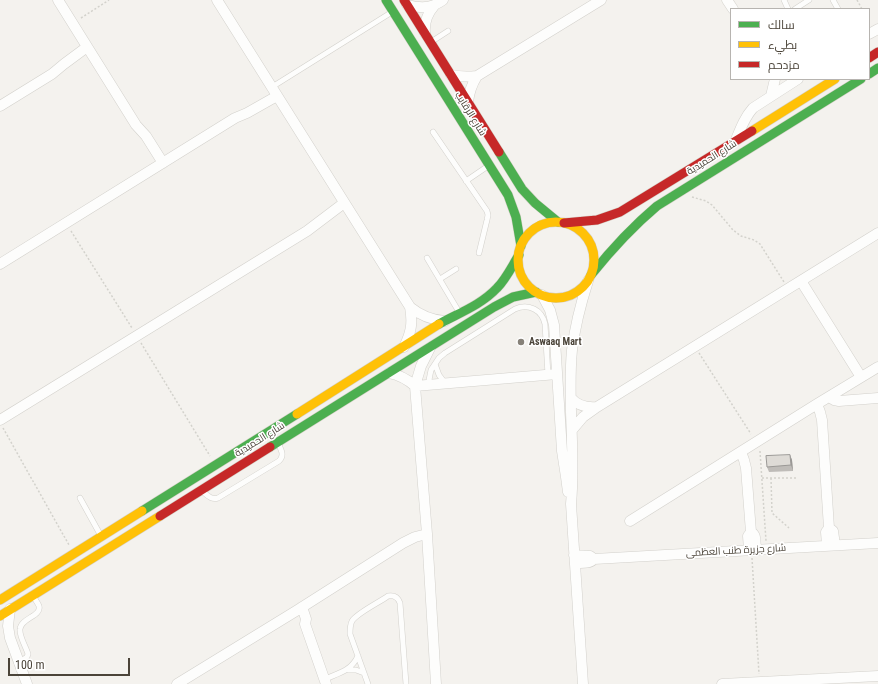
<!DOCTYPE html>
<meta charset="utf-8">
<style>
body{margin:0}
#map{position:relative;width:878px;height:684px;overflow:hidden;background:#f4f2ee;font-family:"Roboto Condensed",Cairo,sans-serif}
canvas{display:block}
.legend{position:absolute;left:730px;top:8px;width:140px;height:72px;box-sizing:border-box;background:#fff;border:1px solid #b7b4b0;margin:0;padding:5px 7px;list-style:none;font-size:12px;color:#4b4439}
.legend li{display:flex;align-items:center;gap:8px;height:20px}
.legend b{width:20px;border:1px solid #b7b4b0}
.scale{position:absolute;left:8px;top:658px;width:122px;height:18px;box-sizing:border-box;border:2px solid #4b4439;border-top:0;padding-left:5px;font-size:12px;line-height:14px;white-space:nowrap;color:#4b4439;-webkit-text-stroke:3px #fff;paint-order:stroke}
</style>
<div id="map">
<canvas width="878" height="684"></canvas>
<ul class="legend">
<li><b style="height:5px;background:#4caf50"></b>سالك</li>
<li><b style="height:5px;background:#ffc107"></b>بطيء</li>
<li><b style="height:5px;background:#c62828"></b>مزدحم</li>
</ul>
<div class="scale">100 m</div>
</div>
<script>
const ctx = document.querySelector('canvas').getContext('2d');
ctx.lineJoin = 'round';
function trace(path, color, width, dash) {
  ctx.strokeStyle = color;
  ctx.lineWidth = width;
  ctx.lineCap = dash ? 'butt' : 'round';
  ctx.setLineDash(dash || []);
  ctx.stroke(path);
}
function fillPath(path, color) {
  ctx.fillStyle = color;
  ctx.fill(path, 'evenodd');
}
function drawText(font, color, halo, rows, align = 'center') {
  ctx.font = font + ' "Roboto Condensed",Cairo,sans-serif';
  ctx.lineWidth = 3;
  ctx.setLineDash([]);
  ctx.textBaseline = 'middle';
  ctx.strokeStyle = halo;
  ctx.fillStyle = color;
  for (const [text, x, y, turn = 0] of rows) {
    ctx.save();
    ctx.translate(x, y);
    ctx.rotate((+turn || 0) * Math.PI / 180);
    ctx.textAlign = isNaN(turn) ? turn : align;
    if (halo) ctx.strokeText(text, 0, 0);
    ctx.fillText(text, 0, 0);
    ctx.restore();
  }
}
const lane = new Path2D(`
 M784,0L788,9
 M833,0L838,9
 M795,9L809,0
 M431,42L448,31
 M272,87L392,12
 M433,132L487,211L488,215L487,220L479,253
 M466,181L488,166
 M427,258L459,312
 M440,279L456,269
 M435,364L439,375L445,383
 M428,385L431,370L439,358L445,353L515,309C529,303 542,310 545,324L548,375
 M202,491C207,495 211,500 218,498L279,461C285,455 281,450 278,443
 M80,498L101,536
 M19,662L27,657L28,654C26,647 19,636 20,629C21,618 42,616 39,606C38,603 35,600 34,597
 M348,670H356L364,673
 M325,679C339,673 351,671 358,656
 M368,684L350,634C350,629 350,625 352,621C357,613 380,602 388,596C394,595 398,597 400,603L406,684`);
const street = new Path2D(`
 M58,0L136,125L146,136L163,163
 M217,0L410,307C413,323 411,333 404,347
 M727,0L733,9
 M407,5C415,7 425,9 434,5C437,4 440,2 443,0
 M425,33C424,22 427,14 434,6
 M869,34L878,29
 M451,75C460,77 468,77 477,76L601,0
 M771,96L775,79
 M468,102C469,92 472,84 477,76
 M0,106L52,74L64,64L87,47
 M735,142C740,130 744,118 753,108L798,79
 M0,264L235,118L247,113L277,96
 M801,281L861,377
 M542,295L550,310L554,325L562,451L566,477L568,492
 M410,307C421,316 431,320 445,321
 M430,348L421,366L415,386L427,534L436,684
 M389,373C400,375 407,379 415,386L557,374
 M829,397L834,400L839,401L878,398
 M571,398C578,406 586,408 597,407
 M817,404L820,412L822,420L829,528L826,532L827,545
 M0,420L307,231L344,203
 M572,430L583,417L597,407L878,233
 M741,452L744,460L746,468L751,532C757,535 755,543 756,549
 M630,521L817,404L878,367
 M829,528L833,531L835,545
 M749,550L748,536L751,532
 M574,555L590,556L594,559
 M575,563C581,563 590,564 594,559L878,543
 M302,607L306,619L305,624L326,684
 M10,609L8,626L10,638L27,684
 M177,684L296,611L403,543L415,537L427,534
 M583,684L571,504C576,452 567,401 572,350C575,326 581,303 588,281
 M722,684L878,676`);
const fast = new Path2D(`
 M386,0L508,195L516,217L521,246
 M869,74L878,68
 M499,152L522,189L535,203L558,222
 M591,275C611,250 632,227 657,206L861,79
 M439,324C459,313 481,305 497,288C506,279 512,266 519,255
 M270,447L494,307L513,297L536,292
 M142,511L297,414`);
const slow = new Path2D(`
 M752,131L835,79
 M518 260a38 38 0 1 1 76 0a38 38 0 1 1-76 0Z
 M297,414L439,324
 M0,600L142,511
 M0,616L160,516`);
const jam = new Path2D(`
 M404,0L499,152
 M869,58L878,52
 M564,223L597,220L620,212L752,131
 M160,516L270,447`);
trace(lane, '#d2d0cb', 6);
trace(street, '#d2d0cb', 11);
trace(fast, '#d3cfc5', 10);
trace(slow, '#d3cfc5', 10);
trace(jam, '#d3cfc5', 10);
trace(new Path2D(`
 M857,0L862,9
 M81,18L109,0
 M692,197L706,201L712,205L733,230L741,236L754,240L760,244L784,282
 M71,231L132,328
 M141,343L210,456
 M699,353L751,434
 M3,428L69,545
 M760,451L766,541
 M762,478H797
 M771,478L772,513L789,528
 M752,558L759,674`), '#d3d2cc', 1.5, [2, 2]);
trace(lane, '#fdfdfc', 5);
trace(street, '#fdfdfc', 10);
trace(fast, '#4caf50', 9);
trace(slow, '#ffc107', 9);
trace(jam, '#c62828', 9);
fillPath(new Path2D(`
 M790,455L792,460L793,471L769,472L767,467Z`), '#bfbcb8');
fillPath(new Path2D(`
 M790,455L792,460L793,471L791,465Z`), '#9b9996');
const building = new Path2D(`
 M790,455L791,465L767,467L766,456Z`);
fillPath(building, '#dedbd6');
trace(building, '#9b9996', 1);
for (const [x, y, r, color] of [
 [521,342,4,"#868178"]
]) {
  const dot = new Path2D();
  dot.arc(x, y, r, 0, 2 * Math.PI);
  ctx.fillStyle = color;
  ctx.fill(dot);
  trace(dot, '#fff', 1.5);
}
drawText('10px', '#4b4439', '#fff', [
 ["شارع الرقايب",470,114,58],
 ["شارع الحميدية",712,158,-32],
 ["شارع الحميدية",260,440,-32],
 ["شارع جزيرة طنب العظمى",736,551,-3]
]);
drawText('bold 10px', '#4b4439', '#fff', [
 ["Aswaaq Mart",529,342]
], 'left');
</script>
